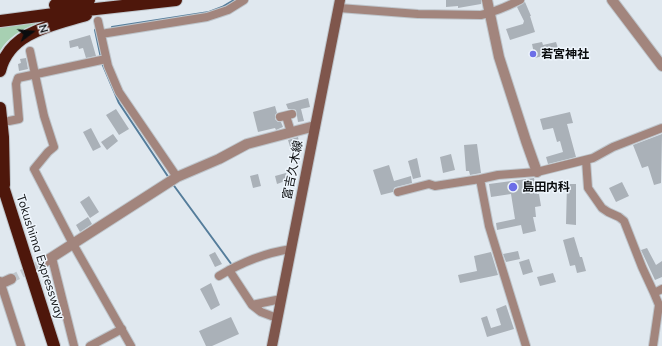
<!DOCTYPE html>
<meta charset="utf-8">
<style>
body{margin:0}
#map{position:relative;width:662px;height:346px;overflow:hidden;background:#e0e8ef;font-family:Mulish,sans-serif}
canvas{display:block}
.north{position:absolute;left:12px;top:12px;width:40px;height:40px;-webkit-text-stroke:3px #eef5fc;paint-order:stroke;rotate:74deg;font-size:11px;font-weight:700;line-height:16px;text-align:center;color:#0a0c0e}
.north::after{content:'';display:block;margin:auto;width:14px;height:18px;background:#0a0c0e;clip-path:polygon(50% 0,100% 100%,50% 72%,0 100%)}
</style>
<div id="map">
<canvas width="662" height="346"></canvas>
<div class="north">N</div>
</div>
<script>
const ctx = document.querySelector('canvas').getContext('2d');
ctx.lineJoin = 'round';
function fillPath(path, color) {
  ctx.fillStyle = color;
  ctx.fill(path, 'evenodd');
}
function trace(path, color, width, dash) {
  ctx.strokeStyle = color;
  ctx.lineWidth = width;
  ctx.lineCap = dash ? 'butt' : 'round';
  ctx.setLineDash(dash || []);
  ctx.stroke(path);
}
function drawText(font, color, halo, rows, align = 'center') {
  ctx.font = font + ' Mulish,"Noto Sans JP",sans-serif';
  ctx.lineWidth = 3;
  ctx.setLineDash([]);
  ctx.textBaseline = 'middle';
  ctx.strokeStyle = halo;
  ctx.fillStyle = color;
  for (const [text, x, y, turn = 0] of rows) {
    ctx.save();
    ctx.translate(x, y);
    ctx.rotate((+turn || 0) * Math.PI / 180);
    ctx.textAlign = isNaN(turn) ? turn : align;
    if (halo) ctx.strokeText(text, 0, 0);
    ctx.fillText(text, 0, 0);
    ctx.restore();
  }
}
fillPath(new Path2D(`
 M35,22V24C21,30 8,37 0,51V27Z`), '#a7d0b2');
trace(new Path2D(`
 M112,27L209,12L222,7L234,0
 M96,29L95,30L101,58
 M102,63L119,103L169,178
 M172,183L232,265`), '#557d9b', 2);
fillPath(new Path2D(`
 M446,0H481V4L458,8V6L446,7Z
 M525,2L531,16H530L535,32L510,40L506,29L523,24L524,21L517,7Z
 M90,35L96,56L86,58L83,48L79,49L78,46L70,48L69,41Z
 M542,42L543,45L556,42L558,48L545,51L546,55L535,58L532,44Z
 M26,58L28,69L19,71L18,64L21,63L20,59Z
 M308,98L310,107L301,109L304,121L298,122L296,110L293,109H288L286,104Z
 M275,106L277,113L275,115V119L278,122H281L283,127L276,130L275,128L258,132L253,112Z
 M116,109L129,129L119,135L106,115Z
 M570,112L573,123L567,124L576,157L548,164L546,157L563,152L560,141L557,142L553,128L543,130L540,119Z
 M91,128L101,147L93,151L83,132Z
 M113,134L118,141L107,150L101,142Z
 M662,134L661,183L654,185L648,166L642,168L633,145Z
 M298,137L301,151L292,153L288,140Z
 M477,144L481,173L470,175L469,171H466L464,145Z
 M451,154L455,170L443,173L440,157Z
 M417,158L421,177L413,179L408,161Z
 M389,165L394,181L411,176L412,183L396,187L394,188L393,192L381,195L373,170Z
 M286,173L288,180L277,184L275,176Z
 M258,174L261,186L253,188L250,176Z
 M534,178L537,194H539L541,206L535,207L536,217H533L536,231L523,234L521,225L497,230L496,223L515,219L511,194L491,197L489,184Z
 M622,182L629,196L616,202L609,188Z
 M567,184H576V225L566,224Z
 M89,196L99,212L90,218L80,202Z
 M88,217L92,224L80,232L76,225Z
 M574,237L580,257H582L586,271L577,273L575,265L570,266L563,240Z
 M647,248L656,265L662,261V277L655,280L641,250Z
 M518,251L520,259L506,262L503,254Z
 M215,252L222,264L215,267L209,255Z
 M491,252L498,275L460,283L458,275L477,271L474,256Z
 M529,259L533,272L523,275L519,262Z
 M553,273L556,282L540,286L537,277Z
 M211,283L220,305L211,310L200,289Z
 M506,305L514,329L487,337L481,318L487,316L491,328L501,325L496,309Z
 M231,317L239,334L212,346H206L199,331Z`), '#aab1b8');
trace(new Path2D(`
 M11,279L43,263`), '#c0c7cd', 8, [8, 4]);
const minor = new Path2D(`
 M339,8L418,14L481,15C495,12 508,6 520,0
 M98,21L108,66L119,92L177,177
 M101,34L207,17L228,10L244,0
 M30,51L44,116L54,147L48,152L34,169L73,244L131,346
 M286,116L291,132
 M280,117L292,114
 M9,121L19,119L16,84L18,78L106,59
 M586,160L588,188L602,208L608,212L619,217L624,221L642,267L654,293
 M398,192L429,184L435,186L480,179
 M52,258L74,346
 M229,270L252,305L281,299
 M219,276C242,262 264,253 291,249
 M0,281L21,346
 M252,305L261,312L277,318
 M90,346L122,329
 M526,346L489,226L480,179L498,175L537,172L593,158L613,147L662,128
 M653,346L659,305L654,293L662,289`);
const tertiary = new Path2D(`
 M487,0L499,57L526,141L537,172
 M612,0L662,66
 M43,263L177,177L219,159L247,144L315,126
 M0,284L11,279`);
const secondary = new Path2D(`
 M272,346L340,0`);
const motorway = new Path2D(`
 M55,5L89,0
 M0,21L69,12L176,0
 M0,71C9,32 53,25 86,15
 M0,108L3,137L4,185
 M0,177L54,346`);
trace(minor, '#bec5cb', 10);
trace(tertiary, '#bec5cb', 12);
trace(secondary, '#bec5cb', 12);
trace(motorway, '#bec5cb', 14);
trace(minor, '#a2857d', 8);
trace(tertiary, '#a2857d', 10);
trace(secondary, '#7f564c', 10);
trace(motorway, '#4e170b', 12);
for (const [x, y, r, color] of [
 [533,54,4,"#6c6ee7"],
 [513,187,5,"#6c6ee7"]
]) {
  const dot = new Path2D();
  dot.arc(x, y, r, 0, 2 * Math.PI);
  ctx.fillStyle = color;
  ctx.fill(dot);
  trace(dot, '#eef5fc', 1.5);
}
drawText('bold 12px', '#0a0c0e', '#eef5fc', [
 ["若宮神社",541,54],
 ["島田内科",522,187]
], 'left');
drawText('12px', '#0a0c0e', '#eef5fc', [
 ["富吉久木線",293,170,-79],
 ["Tokushima Expressway",40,257,72]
]);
</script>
